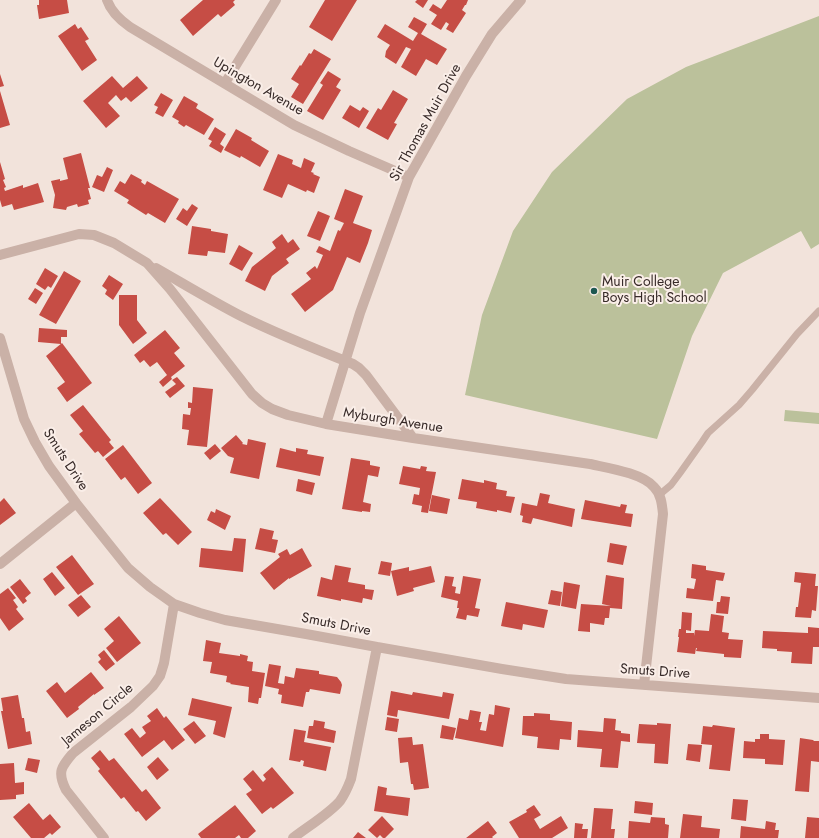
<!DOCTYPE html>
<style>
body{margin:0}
canvas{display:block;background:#f2e3db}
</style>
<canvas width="819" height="838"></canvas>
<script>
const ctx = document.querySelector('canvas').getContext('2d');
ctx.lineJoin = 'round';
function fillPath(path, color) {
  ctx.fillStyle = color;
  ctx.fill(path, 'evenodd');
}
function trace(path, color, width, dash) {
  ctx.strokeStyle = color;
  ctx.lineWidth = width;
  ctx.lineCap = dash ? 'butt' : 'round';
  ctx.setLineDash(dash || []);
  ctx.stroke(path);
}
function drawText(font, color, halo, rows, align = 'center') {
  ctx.font = font + ' Jost,sans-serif';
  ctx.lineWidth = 4;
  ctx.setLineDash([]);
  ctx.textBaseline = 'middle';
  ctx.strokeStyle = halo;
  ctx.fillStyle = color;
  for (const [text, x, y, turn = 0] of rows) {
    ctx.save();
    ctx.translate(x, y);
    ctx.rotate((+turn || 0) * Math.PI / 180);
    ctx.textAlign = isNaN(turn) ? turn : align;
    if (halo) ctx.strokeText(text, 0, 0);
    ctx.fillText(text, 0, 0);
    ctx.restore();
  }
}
fillPath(new Path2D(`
 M819,16V244L811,249L801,231L723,273L692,336L657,439L465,395L482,315L513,231L552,172L627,99L686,67Z
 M785,410L819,413V424L784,421Z`), '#bbc19b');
fillPath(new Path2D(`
 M39,0H67L69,13L39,19L37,5H39Z
 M203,0H235L233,2L235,5L221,17L218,14L193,36L180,20Z
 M325,0H357L332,41L309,27Z
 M417,0H428L423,8L415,2Z
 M447,0H468L466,5H465L462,10L466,13L453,33L446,29L449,24L446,22L441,30L431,24L437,15L429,10L433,4L441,9Z
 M414,17L427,24L421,34L447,49L437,65L426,59L416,76L401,67L411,49L406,47L396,64L385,57L386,51L390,45L377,37L385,24L413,41L418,33L408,27Z
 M75,24L78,29L81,27L89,39L85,41L97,60L82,71L58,36Z
 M314,49L331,59L303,104L291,97L299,84L291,79L300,65L301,66L309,53L311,54Z
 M328,71L341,79L336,87L341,90L323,120L307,111L323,85L320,83Z
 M0,74L4,86L0,87Z
 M112,76L123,88L137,76L148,88L131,102L126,97L121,101L116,95L108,103L120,116L106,128L83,101Z
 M393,90L408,99L394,123L397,124L388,140L366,128L378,108L381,110Z
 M0,91L10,125L0,128Z
 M161,93L173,100L163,117L155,113L158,107L154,105Z
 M184,96L198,104L196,108L214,119L204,135L186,125L184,127L178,123L179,121L172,117Z
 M350,105L360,111L363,107L369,111L359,128L342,118Z
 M215,127L226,134L220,144L224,147L221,153L209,146L212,141L208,139Z
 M236,129L252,138L251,140L269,151L260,167L241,156L240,158L224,150Z
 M81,153L90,188H88L91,199L88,200L89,204L78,207L77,204L67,207L66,210L53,208L55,195L51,181L60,179V181L68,179L63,158Z
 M278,154L293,160L292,164L301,168L304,158L315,163L311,172L314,173L313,174L320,177L314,193L307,190L306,192L288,184L282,198L263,190Z
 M0,162L5,179L3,180L6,187L4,188L5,191L23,185V188L38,183L44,202L14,210L12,204L2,207L0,200Z
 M107,167L113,170L104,192L92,187L97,175L102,177Z
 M131,174L142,180L141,182L145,185L147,181L179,199L165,223L148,213L146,215L127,203L129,200L114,191L120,181L125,184Z
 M345,189L363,196L353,223L372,230L368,243L360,263L347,257L333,290L305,312L291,294L311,279L306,273L315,266L317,269L323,255L316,252L319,246L330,251L338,230L340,231L344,223L334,219Z
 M192,204L198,208L187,226L176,219L183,208L187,211Z
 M318,211L330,216L320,241L307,236Z
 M192,226L211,229V231L228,234L225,253L208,251L207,256L188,254Z
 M282,234L288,243L293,239L300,249L286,259L289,263L272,276L265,291L245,281L252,267L276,248L272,242Z
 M239,245L253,253L242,271L229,264Z
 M45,268L58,276L51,288L48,286L45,290L36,284Z
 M64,271L81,281L56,324L39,315Z
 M109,275L123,284L113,300L105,294L107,290L102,286Z
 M35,288L43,293L36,304L28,299Z
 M119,295H137V320L147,333L133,344L119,325Z
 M39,328L67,330V337H61V344L38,342Z
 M165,330L180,348L174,353L185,366L171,377L172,379L163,387L159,382L167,375L157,362L150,367L144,360L140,363L134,355Z
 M62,343L92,383L67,402L57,388L65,382L46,356Z
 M177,377L185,386L170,398L165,392L176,384L172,380Z
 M193,387L213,389L207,447L187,445L189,430L182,429L183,414L190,415L191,408H188V402L192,403Z
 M83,405L111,440L109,442L114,448L103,457L98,451L95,453L79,434L83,431L70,415Z
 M236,435L243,443L242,444L247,445L248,439L266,443L259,479L230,473L234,458L228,456L221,448Z
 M215,444L221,451L210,460L204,453Z
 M123,445L152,483L138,494L125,477L121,480L105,459Z
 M280,448L296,452V448L308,450L307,454L324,457L320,476L276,467Z
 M351,458L370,461V465L380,467L378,477L368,475L363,502L371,504L370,512L362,511V512L342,509Z
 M403,466L420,469L421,466L427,467L426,471L436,472L428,513L421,512L422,506L412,504L414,494L419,495L420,488L399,484Z
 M298,479L315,483L312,495L296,491Z
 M462,479L484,483V480L497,483L496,489L507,491L506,496L515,497L511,513L497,510V512L476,508L477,502L458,499Z
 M540,493L550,495L548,503L575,509L572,527L533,518L531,524L522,522L523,516L520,515L522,503L537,506Z
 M432,495L450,499L447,514L429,511Z
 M4,498L16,513L0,525V502Z
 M160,498L192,532L178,545L166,533L163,535L143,513Z
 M585,500L620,507L621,504L627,505L625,513L633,514L631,527L581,519Z
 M216,509L231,516L225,530L207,520L211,511L215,513Z
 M260,528L274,531L272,539L278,540L275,553L255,549Z
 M234,538L246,539L243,572L199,567L201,548L232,551Z
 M610,543L627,546L623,565L607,562Z
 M302,548L312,566L289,579V578L274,590L260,573L280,557L278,554L287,549L290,555Z
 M72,555L94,584L78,595L56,567Z
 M381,561L392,563L390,576L378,574Z
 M692,564L706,566V570L725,573L723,581L716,580L713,601L686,598L687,588L694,589L696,579L691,578Z
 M335,565L351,568L348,582L365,585V589L374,590L372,600L363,598L362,603L341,599V601L317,596L321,577L332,580Z
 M431,566L435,582L413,588L414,591L397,596L391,571L409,567V571Z
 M52,572L65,588L55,596L43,579Z
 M795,572L816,574L815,586H818L816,611L812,610L811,618L795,617L796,607H798L801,583L794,582Z
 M606,575L624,578L622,609L610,608L609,618H605L604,625L590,623V632L578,631L581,604L611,606L602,604Z
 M445,576L454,577L452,586L456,587L455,593L460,594L463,576L481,579L475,608L480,609L478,617L467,615L466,620L456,618L459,608H457L458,601L441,597Z
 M20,579L31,593L25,598L27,601L23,604L10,587Z
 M564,582L580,585L576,609L561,606Z
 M8,588L16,598L13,600L18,607L16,609L24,619L9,631L0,618V594Z
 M551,590L562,592L560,606L548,604Z
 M81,595L91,607L78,617L68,605Z
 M721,596L730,597L728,614L716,613L717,602H720Z
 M506,602L548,610L544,628L523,624L522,630L501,626Z
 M682,612L692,613L691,631L686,630V633H694V636L695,630L709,631L711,614L724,616L722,632L729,633L728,639L743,640L741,658L724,657V654L696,651L697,648H696L695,654L677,652L679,637H678L679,629H681Z
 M119,616L141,643L117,662L106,648L114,641L104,629Z
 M808,627L819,628V647H813L812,664L791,663L792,652L777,651V649L762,648L763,631L808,633Z
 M206,640L221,643L219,653L240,656V654L248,656L247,661L253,662L252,671L265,673L261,698H259L258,704L248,702L249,687L230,684L231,683L226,682L227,676L210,673L212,662L203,661Z
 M104,650L115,664L106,671L98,662L101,659L98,655Z
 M269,664L281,666L278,683L284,684L285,676L294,678L296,668L319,671V674L337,677L341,682L342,685L340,694L310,689L309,692H306L303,707L281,703L282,695L278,694L279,689L265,686Z
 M91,672L104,688L94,695V694L78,707L79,709L67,718L46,691L57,682L65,693Z
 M391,691L412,695L413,692L442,697L443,692L454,694L449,719L398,710L397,717L387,715Z
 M18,695L22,718H24L26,732L30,731L32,744L8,749L1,711H3L1,698Z
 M192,698L232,707L225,738L213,734L216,721L188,715Z
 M495,705L510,708L503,747L455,738L459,718L468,720L470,710L481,712L479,722H482L480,730L486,731L489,714L494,715Z
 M157,708L164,718L166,716L185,740L172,750L164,740L142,757L124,734L132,728L140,738L146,733L142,727L151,721L147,716Z
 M534,713L550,714V720L572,722L571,740L560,739L559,750L537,748L538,737L522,735L523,716H534Z
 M387,717L399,719L397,732L385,730Z
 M604,718L616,719L615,730L621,731V733L630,734V742L621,741L618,768L600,767L602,749L577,747L578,730L603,732Z
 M314,720L325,722L324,728L336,731L334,743L307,738L309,726H313Z
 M194,721L206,736L195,744L183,729Z
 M657,723L671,724L668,764L654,763L655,744L637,743L639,724L657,725Z
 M442,725L456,728L453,740L440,738Z
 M713,725L735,728L730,771L709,769L712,745L701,744L703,726L712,727Z
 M294,729L306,731L304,742L331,747L326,771L303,766L304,761L301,760L300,762L289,760Z
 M760,734H769V739L785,740L783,765L765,764V759L743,758L744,741L755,742V739H760Z
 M412,737L413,745L423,744L429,788L414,790L413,784H411L408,762L400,763L398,738Z
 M800,738L813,740L814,741H819V762L811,761L809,792L795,791Z
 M688,744L702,745L700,762L686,760Z
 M100,750L109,761L114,758L142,792L146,789L161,808L146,821L138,811L136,812L124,797L121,799L98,771L100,769L91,758Z
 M158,757L169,770L157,780L147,767Z
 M28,758L40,760L37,773L25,770Z
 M14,763L15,783L24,782V794L16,795V799L0,800V764Z
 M272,767L294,793L273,809L271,807L262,814L246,794L252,790L243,779L253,770L263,782L266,779L263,775Z
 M378,786L387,788L386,795L410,798L408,816L374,811Z
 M733,799L748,800L746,821L731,819Z
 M635,801L653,803L652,815L634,813Z
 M29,803L43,820L50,814L61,827L52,835L50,833L44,838H31L13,817Z
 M235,805L256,831L248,838H241L239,835L235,838H201L198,834Z
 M534,805L541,815L534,819L540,829L561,816L568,828L552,838H519L509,822L527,812L526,810Z
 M594,808L613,809L611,829H615L614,838H591Z
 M683,814L702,816L701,827L720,829L719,838H680Z
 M382,816L394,829L385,838H383L380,835L377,838L368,830Z
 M651,817L665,818V824L669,825L668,838H628L629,821L650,823Z
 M807,817L819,818V838H805Z
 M488,821L497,833L492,837L493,838H466Z
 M766,821L776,823L775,830H779L778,838H740L741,826L765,829Z
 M575,823L583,824L582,829H588L587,838H574Z
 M358,832L366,838H353Z`), '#c64d45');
trace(new Path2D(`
 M659,495L671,485L680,473L702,442L708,433L739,405L752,390L797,334L819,311`), '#cab1a7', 7);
trace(new Path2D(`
 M107,0C111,12 120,20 130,27L294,125L349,151L409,177
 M225,83L276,0
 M0,255L79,234L94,235L114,243L147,263L170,289L252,394L262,403L272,409L288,415L326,424L413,438L590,464C608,468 642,473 654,487C661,494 662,504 663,514L644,685
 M156,268C184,284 212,301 241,316C277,334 315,349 353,364L359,368L366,375L413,438
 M0,338L24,419L35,442L49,466L76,503L128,568L150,587L174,604L200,613L225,620L306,634L377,647L502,669L566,679L819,698
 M326,424L360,313L409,177L466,76L492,34L521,0
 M0,564L76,503
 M104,838L66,790C57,772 61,767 73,753L131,707L153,686L160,676L164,663L174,604
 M293,838C307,827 329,814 340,801C345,794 348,787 351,779L377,647`), '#cab1a7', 10);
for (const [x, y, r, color] of [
 [594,291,4,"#1d5851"]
]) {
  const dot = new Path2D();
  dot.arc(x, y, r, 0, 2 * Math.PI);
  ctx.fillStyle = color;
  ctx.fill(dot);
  trace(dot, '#faeee8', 1.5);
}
drawText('14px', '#372a28', '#faeee8', [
 ["Upington Avenue",258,87,30],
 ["Sir Thomas Muir Drive",426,123,-61],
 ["Myburgh Avenue",393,421,9],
 ["Smuts Drive",65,460,57],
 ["Smuts Drive",336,625,11],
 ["Smuts Drive",655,672,4],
 ["Jameson Circle",98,715,-40]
]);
drawText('14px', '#372a28', '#faeee8', [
 ["Muir College",602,283],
 ["Boys High School",602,299]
], 'left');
</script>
